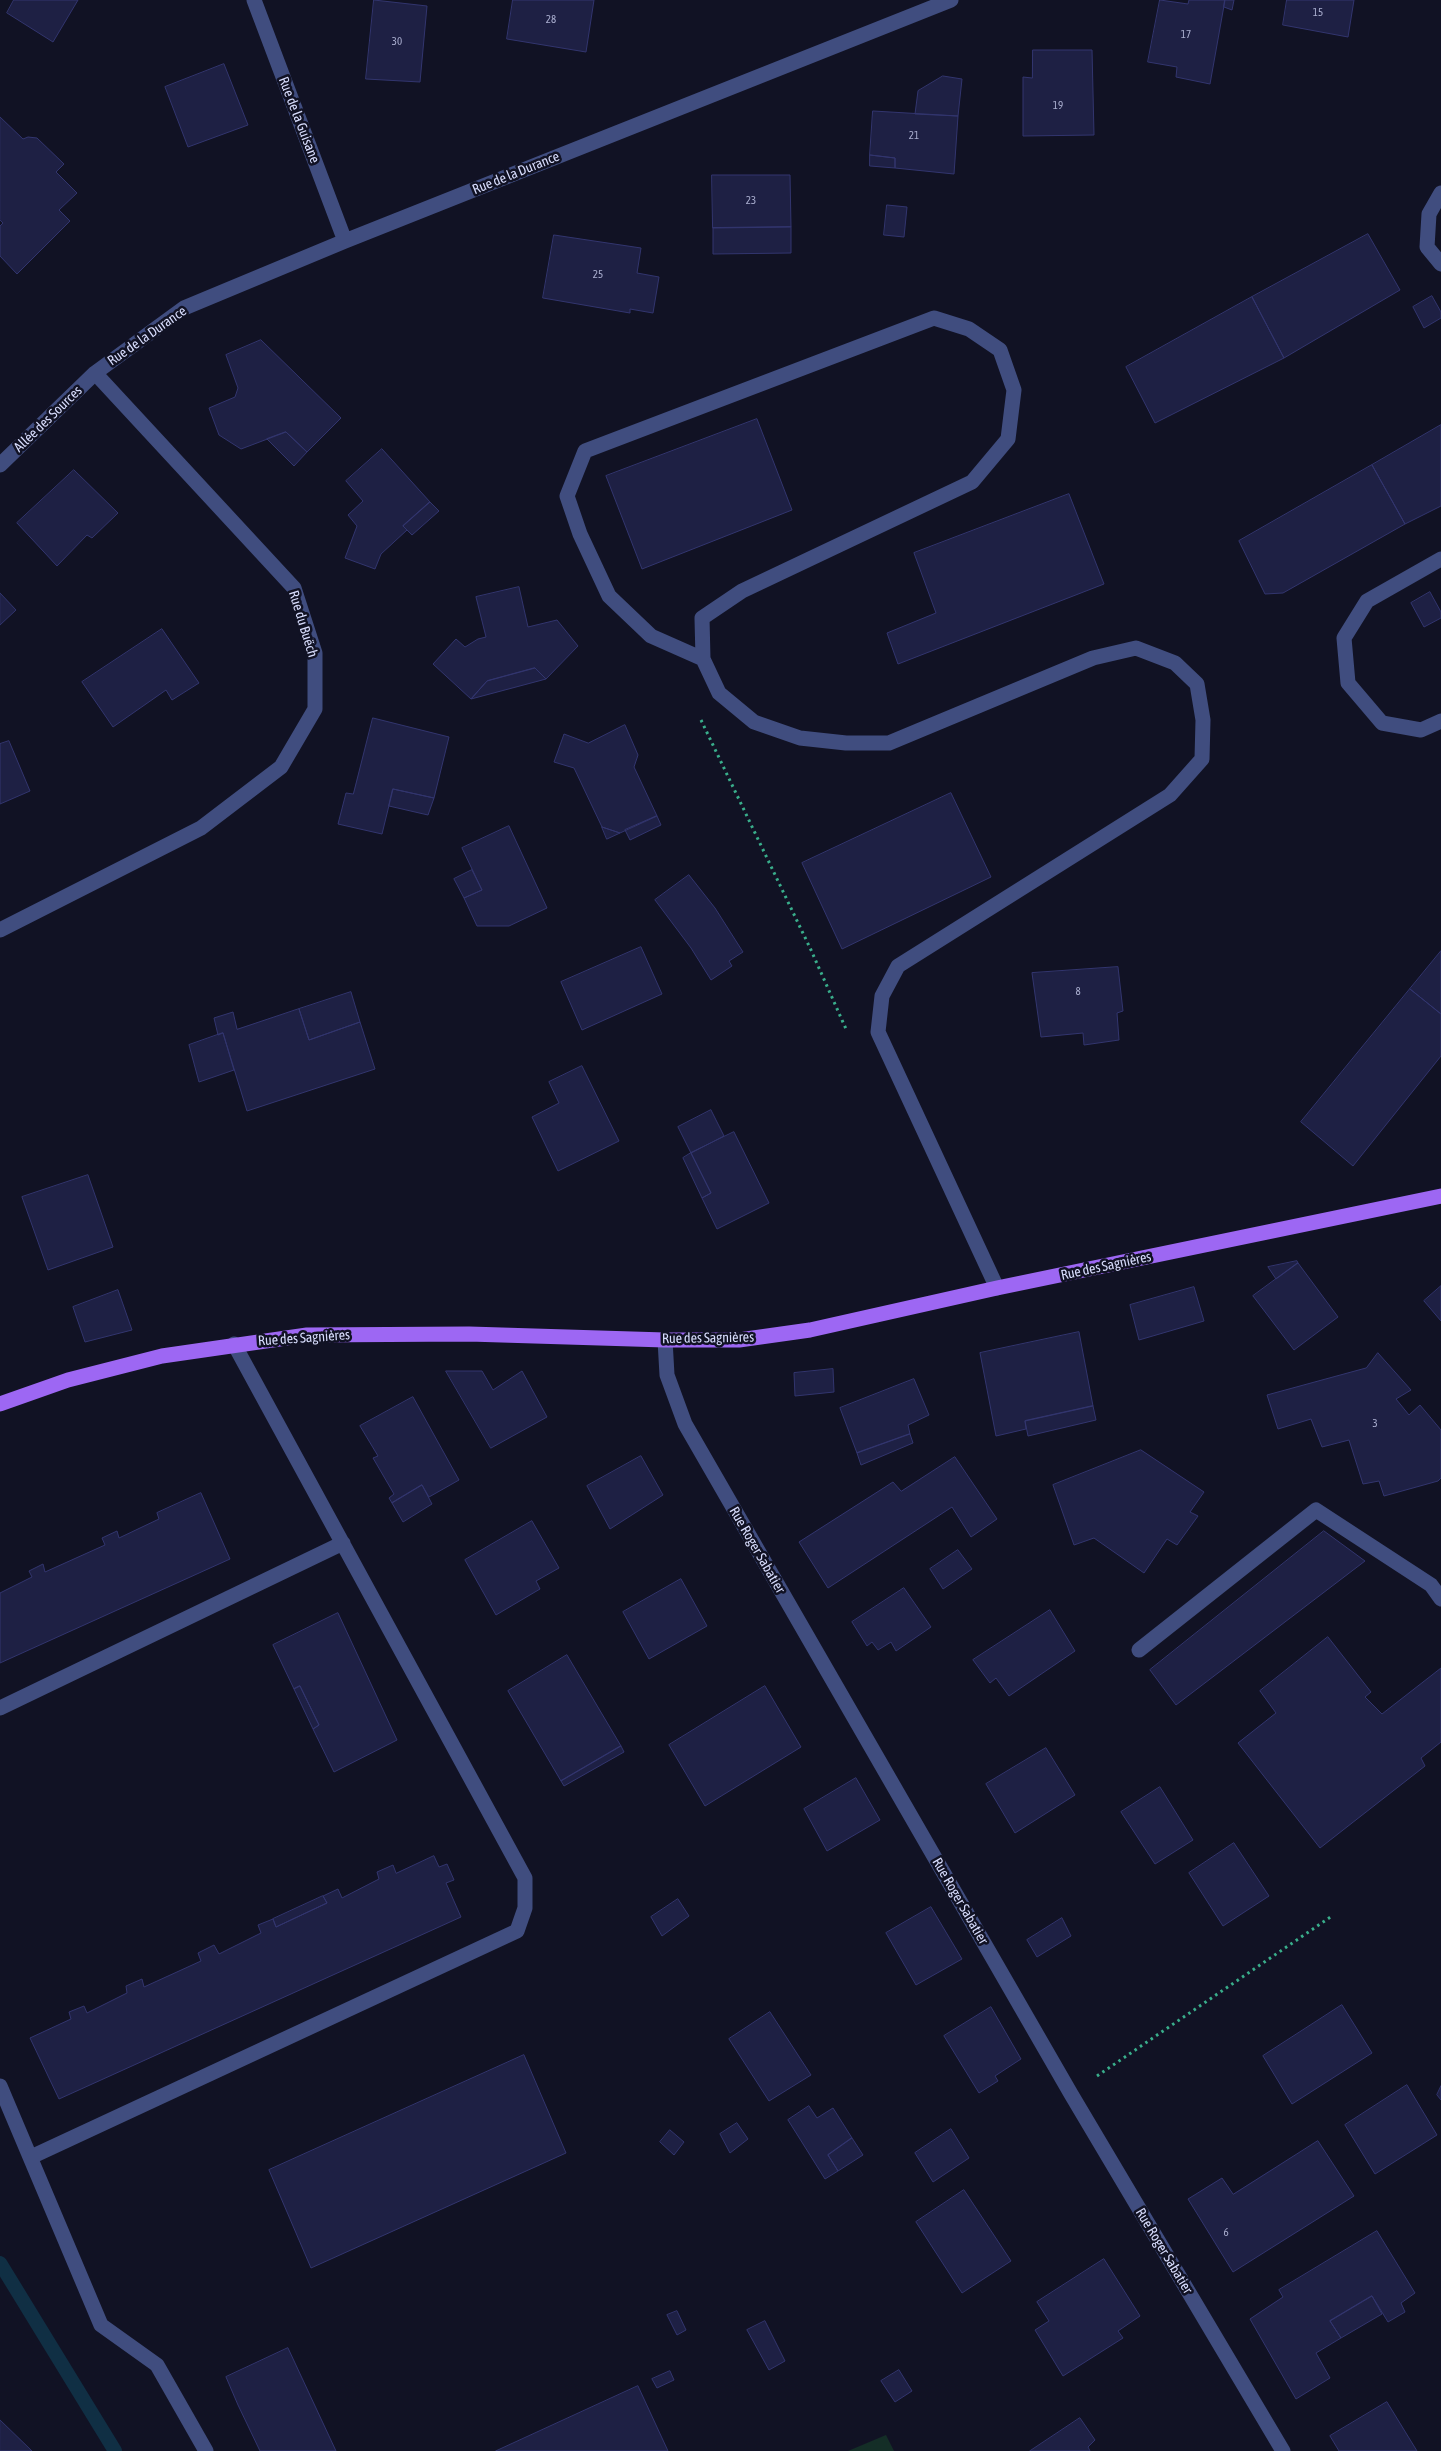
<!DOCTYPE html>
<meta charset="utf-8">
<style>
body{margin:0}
canvas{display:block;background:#111224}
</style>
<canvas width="1441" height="2451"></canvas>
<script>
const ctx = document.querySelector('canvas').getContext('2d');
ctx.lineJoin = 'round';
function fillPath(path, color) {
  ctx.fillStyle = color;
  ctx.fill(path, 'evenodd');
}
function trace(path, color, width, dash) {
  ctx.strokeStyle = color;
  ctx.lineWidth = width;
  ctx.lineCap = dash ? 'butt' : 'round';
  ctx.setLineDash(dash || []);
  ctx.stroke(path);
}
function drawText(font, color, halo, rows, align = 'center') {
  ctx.font = font + ' "Asap Condensed",sans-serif';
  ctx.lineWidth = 5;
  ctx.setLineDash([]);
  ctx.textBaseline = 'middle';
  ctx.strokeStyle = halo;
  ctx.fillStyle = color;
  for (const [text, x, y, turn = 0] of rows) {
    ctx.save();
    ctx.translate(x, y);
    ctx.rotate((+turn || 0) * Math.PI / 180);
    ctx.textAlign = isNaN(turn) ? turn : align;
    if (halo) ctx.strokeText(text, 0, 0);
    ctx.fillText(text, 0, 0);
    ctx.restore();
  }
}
fillPath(new Path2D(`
 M886,2435L894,2451H848Z`), '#142e27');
trace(new Path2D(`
 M0,2263L115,2451`), '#102f44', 14);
const building = new Path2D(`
 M14,0H78L53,42L7,13Z
 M374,0L427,6L420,82L366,79Z
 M513,0H594L586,52L507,39Z
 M1160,0L1188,4L1189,0H1225L1210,84L1176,77L1177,67L1148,62Z
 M1225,0H1234L1232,10L1224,7Z
 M1287,0H1354L1348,37L1283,25Z
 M1033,50H1092L1094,135L1023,136V77L1032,78Z
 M224,64L248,125L188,147L165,87Z
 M943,76L962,79L958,116L915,114L918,91Z
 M873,111L958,116L954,174L895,168V158L870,155Z
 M0,117L23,139L28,137L37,138L64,164L56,172L77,193L59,210L70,221L17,274L0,256V226L3,223L0,220Z
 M870,155L895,158V168L870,166Z
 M712,175H790L791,227L713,228Z
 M887,205L907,207L904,237L884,235Z
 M791,227V253L713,254V228Z
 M1368,234L1400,290L1284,358L1252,297Z
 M554,235L641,248L637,273L659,277L653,313L630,309V313L543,298Z
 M1432,296L1441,312V318L1424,328L1413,307Z
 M1252,297L1284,358L1155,423L1126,367Z
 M261,340L341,418L307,452L286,432L241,449L219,435L209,408L235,397L238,388L226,355Z
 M757,419L792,510L642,569L606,476Z
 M1441,425V506L1405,524L1372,465Z
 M286,432L307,452L294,466L267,439Z
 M382,449L430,502L403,526L407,530L381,554L375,569L345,558L357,526L348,515L363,501L346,481Z
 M1372,465L1405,524L1283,593L1265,594L1239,541Z
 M74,470L118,513L92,538L87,535L57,566L17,523Z
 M1069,494L1104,584L898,664L887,633L936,613L914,553Z
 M430,502L439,511L412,535L403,526Z
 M519,587L528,627L557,620L578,646L546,679L535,668L487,681L471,699L433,664L456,639L465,647L478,639L486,637L476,597Z
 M1430,592L1441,612V618L1424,627L1411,603Z
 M0,593L16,610L0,625Z
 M162,629L199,683L172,700L166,690L113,727L82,682Z
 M535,668L546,679L471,699L487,681Z
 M373,718L449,737L434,798L393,789L382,834L338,824L346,793L353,794Z
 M625,725L638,755L634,767L657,816L620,833L602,827L574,768L554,762L564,734L588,743Z
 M9,741L30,791L0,804V744Z
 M393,789L434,798L428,815L389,806Z
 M951,793L991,877L842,949L802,863Z
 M657,816L661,825L630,840L625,830Z
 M509,826L547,908L509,926H477L464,898L482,890L462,848Z
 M602,827L620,833L607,839Z
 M472,870L482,890L464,898L454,879Z
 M689,875L715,908L743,952L729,961L732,966L711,980L691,948L655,900Z
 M641,947L662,994L582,1030L561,982Z
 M1441,951V1014L1410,989Z
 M1118,967L1123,1011L1117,1013L1119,1040L1084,1045L1083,1033L1041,1037L1032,973Z
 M1410,989L1441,1014V1056L1353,1166L1301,1122Z
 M351,992L360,1022L309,1040L299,1009Z
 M299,1009L309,1040L360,1022L375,1069L247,1111L223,1033L218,1035L214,1018L233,1012L237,1029Z
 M223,1033L234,1070L199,1082L189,1045Z
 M582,1066L619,1141L558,1171L532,1117L559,1103L549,1082Z
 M711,1110L724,1136L691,1153L678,1127Z
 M734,1132L769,1203L717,1229L702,1198L711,1193L691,1153Z
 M691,1153L711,1193L702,1198L683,1158Z
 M88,1175L113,1247L48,1270L22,1197Z
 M1297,1261L1298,1263L1276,1279L1268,1267Z
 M1298,1263L1338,1317L1294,1350L1253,1296Z
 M1441,1286V1321L1424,1301Z
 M1194,1287L1204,1321L1139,1340L1130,1305Z
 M118,1290L132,1330L85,1342L73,1307Z
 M1079,1332L1093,1406L1025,1421L1026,1429L996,1436L980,1353Z
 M1378,1353L1411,1390L1396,1399L1409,1415L1420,1405L1441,1430V1478L1438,1481L1384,1496L1379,1481L1363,1484L1349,1440L1322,1447L1311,1419L1278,1429L1267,1395L1366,1368Z
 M833,1369L834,1392L795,1396L794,1373Z
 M446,1371H482L493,1390L522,1371L547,1417L491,1448Z
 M914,1379L929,1415L908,1425L910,1434L857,1453L840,1408Z
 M413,1397L459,1480L429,1497L422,1485L392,1503L389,1498L394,1494L373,1458L378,1456L360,1426Z
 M1093,1406L1096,1420L1028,1436L1025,1421Z
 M910,1434L913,1443L861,1465L857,1453Z
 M1141,1450L1204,1492L1190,1512L1198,1516L1177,1545L1167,1539L1144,1573L1094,1538L1074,1545L1053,1485Z
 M641,1456L663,1495L610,1529L587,1486Z
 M955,1457L997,1519L971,1537L952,1507L828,1588L799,1542L893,1482L901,1491Z
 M422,1485L432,1504L403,1522L392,1503Z
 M201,1493L230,1559L0,1663V1593L32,1577L29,1571L43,1564L45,1572L105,1545L102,1538L117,1531L119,1538L159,1519L157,1513Z
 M532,1521L559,1568L536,1581L540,1589L496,1615L465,1560Z
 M1324,1531L1365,1561L1176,1705L1150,1670Z
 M958,1550L972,1569L943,1589L930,1569Z
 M681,1579L707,1626L649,1659L623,1612Z
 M904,1588L931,1627L896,1651L891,1642L878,1650L872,1642L867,1646L852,1622Z
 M1050,1610L1075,1651L1009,1696L996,1678L990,1683L973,1660Z
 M338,1613L397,1740L334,1772L313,1729L319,1725L300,1686L294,1689L273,1645Z
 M1328,1637L1371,1692L1365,1697L1382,1714L1441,1668V1742L1421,1758L1425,1766L1320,1848L1238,1743L1276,1713L1260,1691Z
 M567,1655L621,1746L561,1781L508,1691Z
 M300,1686L319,1725L313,1729L294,1689Z
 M765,1686L801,1747L705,1806L669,1745Z
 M621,1746L624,1752L564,1786L561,1781Z
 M1046,1748L1075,1795L1015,1833L986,1784Z
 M856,1778L880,1820L827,1851L804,1809Z
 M1160,1787L1193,1840L1155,1864L1121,1812Z
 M1234,1843L1269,1896L1223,1926L1189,1873Z
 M434,1856L439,1867L447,1864L454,1880L446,1883L461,1917L59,2099L30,2038L71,2019L69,2012L84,2006L87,2013L127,1993L126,1986L142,1979L144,1987L201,1961L198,1953L214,1945L219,1954L261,1933L258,1925L273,1919L276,1927L327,1903L323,1896L338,1889L342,1898L379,1879L377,1872L393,1865L396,1873Z
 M323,1896L327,1903L276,1927L273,1919Z
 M678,1899L689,1916L662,1936L651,1917Z
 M931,1907L962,1959L916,1985L886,1933Z
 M1062,1918L1071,1936L1037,1957L1027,1940Z
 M1342,2005L1372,2053L1292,2104L1263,2056Z
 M991,2007L1021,2059L995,2076L998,2081L979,2093L944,2036Z
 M770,2012L811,2075L769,2101L729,2039Z
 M524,2055L566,2153L311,2268L269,2170Z
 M1407,2085L1437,2135L1375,2174L1345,2125Z
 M1441,2086V2100L1437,2095Z
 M809,2106L817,2118L833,2108L852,2138L828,2155L838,2171L825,2179L788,2120Z
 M737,2123L748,2139L730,2153L720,2134Z
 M951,2129L969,2158L933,2182L915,2153Z
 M670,2130L684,2142L674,2155L660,2142Z
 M852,2138L863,2155L838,2171L828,2155Z
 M1318,2141L1354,2196L1233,2272L1188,2199L1222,2178L1233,2194Z
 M964,2190L1011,2261L962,2293L916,2222Z
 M1377,2231L1415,2293L1401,2303L1405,2312L1388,2322L1372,2296L1330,2321L1341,2338L1316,2353L1330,2378L1296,2399L1250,2319L1283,2297L1279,2290Z
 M1104,2259L1140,2316L1118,2331L1123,2338L1063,2376L1035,2330L1049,2321L1037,2302Z
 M1372,2296L1382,2314L1341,2338L1330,2321Z
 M677,2311L686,2330L677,2335L667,2315Z
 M765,2321L785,2361L769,2370L747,2330Z
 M288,2348L336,2451H260L238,2405L226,2377Z
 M899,2370L912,2391L895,2402L881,2381Z
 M670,2371L674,2380L657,2388L652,2379Z
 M638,2386L668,2451H496Z
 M1387,2402L1417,2451H1339L1330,2436Z
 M1080,2418L1095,2440L1088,2447L1090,2451H1030Z
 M0,2420L32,2451H0Z`);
fillPath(building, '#1e2044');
trace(building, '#32356e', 1);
trace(new Path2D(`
 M701,720L811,950L846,1029
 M1097,2076L1332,1916`), '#39ae8b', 3, [2.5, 4]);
trace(new Path2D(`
 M254,0L345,241
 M1441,193L1429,214L1427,247L1441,264
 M0,465L95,373L184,308L345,241L951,0
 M1441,559L1367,601L1344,638L1348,683L1382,723L1421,730L1441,721
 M703,659L651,636L609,596L580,534L567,496L585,451L934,318L969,329L1000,350L1014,390L1008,439L972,482L742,591L702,618L703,659L719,693L754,722L800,738L846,743H889L1093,658L1136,648L1175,663L1197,684L1203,720L1202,759L1170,795L898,966L882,996L878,1032L997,1288
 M0,930L201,828L281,767L315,709V653L294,588L95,373
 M665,1340L667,1375L685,1424L1071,2094L1283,2451
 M1139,1650L1316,1510L1431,1585L1441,1599
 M0,1708L343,1543
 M0,2086L101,2325L157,2365L206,2451
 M31,2157L517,1931L525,1908V1878L234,1344`), '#404d7f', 15);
trace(new Path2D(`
 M0,1404L68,1380L162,1356L307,1335L469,1334L665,1340H739L810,1330L997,1288L1441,1196`), '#9d67f3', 15);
drawText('11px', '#a9adce', null, [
 ["15",1318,13],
 ["28",551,20],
 ["17",1186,35],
 ["30",397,42],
 ["19",1058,106],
 ["21",914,136],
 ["23",751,201],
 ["25",598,275],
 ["8",1078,992],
 ["3",1375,1424],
 ["6",1226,2233]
]);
drawText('14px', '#d7dcfc', '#111224', [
 ["Rue de la Guisane",299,120,69],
 ["Rue de la Durance",516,173,-22],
 ["Rue de la Durance",147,336,-35],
 ["Allée des Sources",48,419,-44],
 ["Rue du Buëch",303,624,73],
 ["Rue des Sagnières",1106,1266,-12],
 ["Rue des Sagnières",304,1338,-4],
 ["Rue des Sagnières",708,1338,-1],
 ["Rue Roger Sabatier",757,1550,60],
 ["Rue Roger Sabatier",960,1901,60],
 ["Rue Roger Sabatier",1164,2251,59]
]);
</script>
